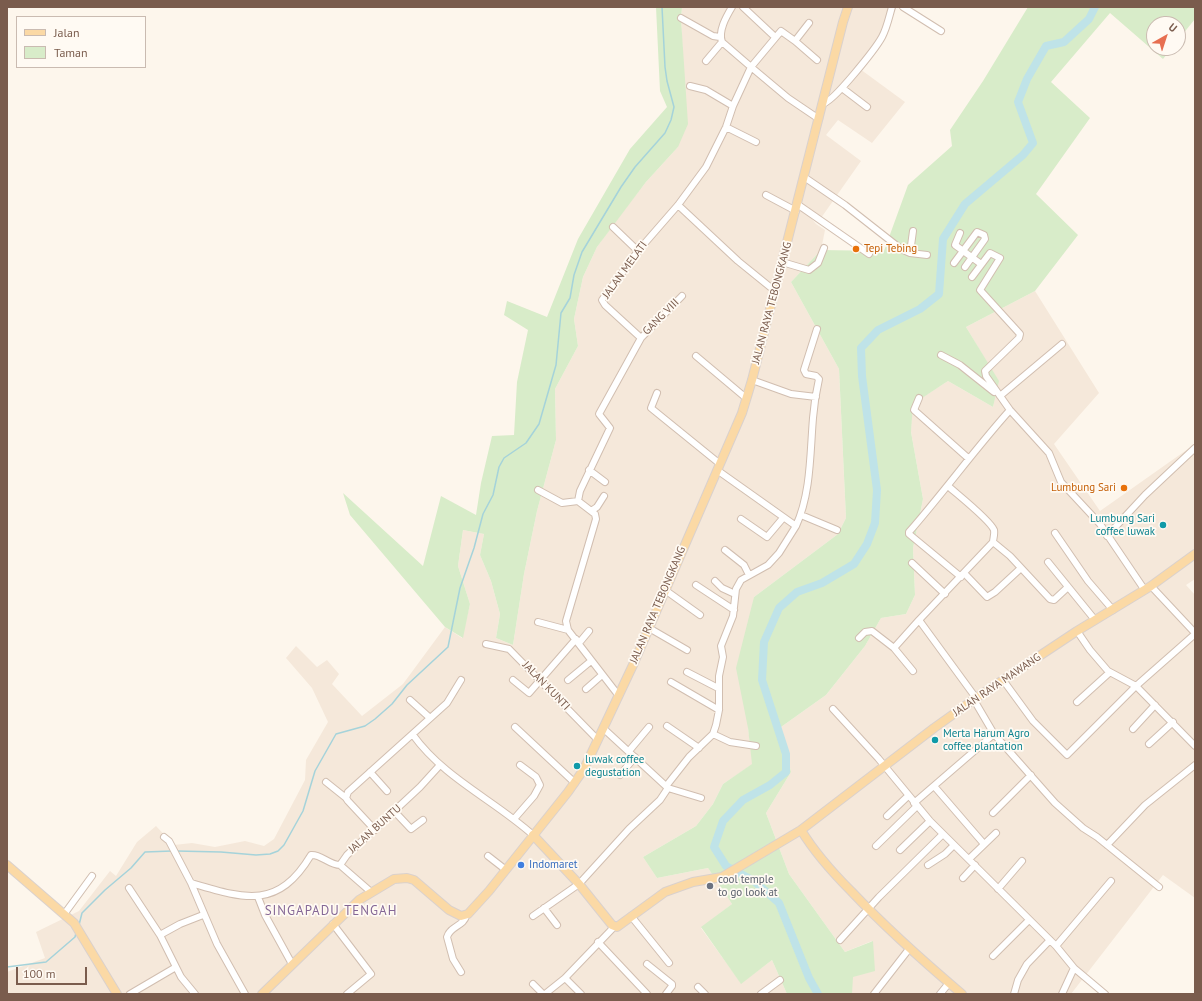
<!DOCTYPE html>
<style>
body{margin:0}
#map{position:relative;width:1202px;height:1001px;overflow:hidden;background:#fdf6ec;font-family:"PT Sans",sans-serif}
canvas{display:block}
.frame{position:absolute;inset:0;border:8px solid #7a5c4d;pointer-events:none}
.legend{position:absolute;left:16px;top:16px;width:130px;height:52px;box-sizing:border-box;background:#fffaf3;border:1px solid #cabbb1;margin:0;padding:5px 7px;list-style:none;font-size:12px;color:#7a5c4d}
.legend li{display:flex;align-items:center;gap:8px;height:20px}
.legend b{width:20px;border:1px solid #cabbb1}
.north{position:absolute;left:1146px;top:16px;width:40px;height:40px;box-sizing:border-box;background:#fffaf3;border:1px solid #cabbb1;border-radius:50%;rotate:39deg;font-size:11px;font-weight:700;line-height:16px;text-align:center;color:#7a5c4d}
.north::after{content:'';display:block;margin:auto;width:14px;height:18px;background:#e76f51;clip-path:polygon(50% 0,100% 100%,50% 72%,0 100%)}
.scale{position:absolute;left:16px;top:967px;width:71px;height:18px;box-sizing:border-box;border:2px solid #7a5c4d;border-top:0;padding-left:5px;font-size:12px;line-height:14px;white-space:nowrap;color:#7a5c4d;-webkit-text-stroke:3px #fffaf3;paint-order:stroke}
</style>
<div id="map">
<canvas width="1202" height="1001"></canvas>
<div class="frame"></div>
<ul class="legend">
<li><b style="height:5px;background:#fbd9a5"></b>Jalan</li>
<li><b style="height:11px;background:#d8ecc9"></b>Taman</li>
</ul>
<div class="north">U</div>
<div class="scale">100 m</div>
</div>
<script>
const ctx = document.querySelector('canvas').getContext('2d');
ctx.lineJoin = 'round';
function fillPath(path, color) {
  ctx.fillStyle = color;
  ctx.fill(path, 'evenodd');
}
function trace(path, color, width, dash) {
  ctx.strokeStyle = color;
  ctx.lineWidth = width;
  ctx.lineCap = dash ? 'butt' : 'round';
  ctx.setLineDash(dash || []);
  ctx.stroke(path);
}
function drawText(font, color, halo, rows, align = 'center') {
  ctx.font = font + ' "PT Sans",sans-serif';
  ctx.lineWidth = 3.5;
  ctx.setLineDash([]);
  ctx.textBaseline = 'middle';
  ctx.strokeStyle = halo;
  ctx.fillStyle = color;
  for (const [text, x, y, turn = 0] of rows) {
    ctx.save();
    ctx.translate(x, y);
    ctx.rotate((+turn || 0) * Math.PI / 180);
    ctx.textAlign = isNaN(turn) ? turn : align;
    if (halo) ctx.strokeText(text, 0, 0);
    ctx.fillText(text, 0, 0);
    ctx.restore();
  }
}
fillPath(new Path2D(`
 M682,7H894L882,39L860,69L905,102L872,143L838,120L826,135L861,161L821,218L806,212L816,224L825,230L821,250L791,282L839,369L846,518L838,534L754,597L748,728L753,764L723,784L713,804L696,826L643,857L657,878L708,868L732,904L701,928L741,983L772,960L787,994H7V972L45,958L36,932L79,911L110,871L116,876L137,842L156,826L174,845L192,843L215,847L245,841L264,846L274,839L305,780L306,760L328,722L312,688L286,658L296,646L317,667L327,660L339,674L332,684L362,716L403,684L445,627L462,638L470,604L458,566L463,530L484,534L480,555L491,581L500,614L496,638L513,645L524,574L537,511L556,440L555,389L578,346L574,319L583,277L597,247L617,219L646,182L678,147L683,62L681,19Z
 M1035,291L1099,393L1054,444L1100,511L1195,444V579L1186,585L1195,595V898L1163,875L1071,994H852V977L872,941L845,952L789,874L766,813L791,772L781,727L826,695L865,646L881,618L906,614L915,595L913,548L923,499L911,432L912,404L948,381L993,407L998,381L966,327Z`), '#f5e8da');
fillPath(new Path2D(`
 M656,7H682L681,19L688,124L678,147L646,182L597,247L583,277L574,319L578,346L555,389L556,440L537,511L524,574L513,645L496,638L500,614L491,581L480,555L484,534L463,530L458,566L470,604L463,638L445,627L350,515L343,493L423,566L441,496L476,515L481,483L492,436L514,435L517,382L528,330L504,315L507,301L547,317L578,239L630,149L667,107L660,91Z
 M1028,7H1195V19L1178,40V24H1154V48H1172L1163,59L1110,13L1051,82L1090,118L1036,194L1078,235L1035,291L966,327L999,381L993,407L948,381L913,404L911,432L923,499L913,548L915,595L906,614L881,618L865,646L826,695L781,727L791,772L766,813L789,874L845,952L873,941L875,971L853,977L852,994H787L772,960L741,984L701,927L732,904L708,868L657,878L643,857L696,826L713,804L723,784L752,764L748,728L736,668L754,597L838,534L846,518L839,369L791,282L821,250L884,251L908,185L952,146L950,130L983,81Z`), '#d8ecc9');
trace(new Path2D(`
 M176,851L221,852L256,855L270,854L278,851L284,845L303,811L315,771L336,734L365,726L375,719L392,704L407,685L448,647L460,588L474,548L483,514L493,495L499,467L504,458L526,443L539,424L556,365L561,313L570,298L574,275L582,252L621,187L635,167L665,133L671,120L674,107L667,81L665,67L662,7
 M79,925L82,913L105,890L131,868L145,852L172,851
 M7,967L46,962L75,937L76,933`), '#a5d3da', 1.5);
trace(new Path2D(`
 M818,994L809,978L779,903L754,881L726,866L714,847L723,821L743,800L770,785L786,772V754L762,680L764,642L779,608L797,592L822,583L854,564L867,544L875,523L877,490L862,376L861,348L878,330L920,309L939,294L943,239L965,204L1023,155L1033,143L1018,102L1027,79L1046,46L1064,42L1089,19L1095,7`), '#bfe3e8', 8);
const minor = new Path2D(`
 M743,7L775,37
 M903,7L941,31
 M681,18L713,36L720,37
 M795,41L809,23
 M817,60L795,41L781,31L751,67L788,98L819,119
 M706,61L722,42
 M690,86L706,90L733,106
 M842,88L867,107
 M822,104C833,103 876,48 882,37C887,28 889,17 892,7
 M726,127L756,142
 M804,177L845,205L901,249L910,253L927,255
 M766,195L796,211
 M797,204L869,254
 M678,205L738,261L775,291
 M613,227L638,251
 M960,233L955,245L981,264
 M910,253L913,231
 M782,262L809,270L818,263L824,248
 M954,263L977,232L984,235L985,239L965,267
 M972,277L990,253L1000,258L980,290L1020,334L1019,338L985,371L986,376L1010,410L1049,453L1061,482L1100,524L1144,589
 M641,338L682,296
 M941,355L960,365L994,392
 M696,356L746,398
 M752,380L791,394L816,397
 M657,393L651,408L720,464
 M1000,396L1062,344
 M919,398L914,410L968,458
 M589,470L605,482
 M948,486C958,495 990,520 994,530C995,534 993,539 993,542L919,620L976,698
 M538,490L562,503L578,501
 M591,511L597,507L604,496
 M801,515L837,530
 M741,519L767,537L783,518
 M796,526C811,493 810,454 813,418C814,405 816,392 819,379L816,376L806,374L804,370L817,329
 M1055,533L1088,581L1113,610
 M1107,536L1145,495L1195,448
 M993,542L1010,556L1050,599L1054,600L1068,587
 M725,550L744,565L749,575
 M1048,562L1095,620
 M912,563L945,594
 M964,573L987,597L995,592L1021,568
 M961,577L909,534V532C944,492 975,449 1010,410
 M715,581L722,588L735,594
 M696,585L734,610
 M1151,586L1195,633
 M665,590L700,615
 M538,622L568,630
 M649,628L687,650
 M1077,631L1090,650L1108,671L1136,686L1195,634
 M859,638L865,632L872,631L894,648L913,671
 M579,643L589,631
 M486,644L509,649L598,740
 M894,648L919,620
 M687,672L718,688
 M513,680L529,693L576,639
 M568,680L591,661
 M1003,680L1033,721L1067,755L1136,686L1195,746
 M671,682L719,710
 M586,689L602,675
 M619,696L568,630L566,621L596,519L595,514L578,501L580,491L610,428L599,414L641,338L605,305L602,300L638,251L678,205L706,167L726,127L733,106L751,67L722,42C718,31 726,17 732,7
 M410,700L430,718
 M974,700L994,734L1055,803L1083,828L1097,837L1159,887
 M1077,702L1109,673
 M833,709L878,758L930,821L1056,946L1074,968L1062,994
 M667,726L699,748
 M515,727L575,783
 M604,729L668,788L701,798
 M1133,729L1155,705
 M713,734L730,742L756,746
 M413,735C444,778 494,800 533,835
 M1149,744L1173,722
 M629,751L649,727
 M370,772L387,791
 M620,775L635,757
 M326,782L346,798
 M667,785L689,757L713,734L716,725L719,710V676L723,657L721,646L733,616L736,589L741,580L768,565L779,553L796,526L717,470
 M934,786L984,844
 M914,803L994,734
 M395,812L411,829L423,820
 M993,813L1031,775
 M887,816L908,796
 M514,819L534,796L540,785L536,777L520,765
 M375,830L348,801L346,798L348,792L447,703L461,680
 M164,837L169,841L191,883
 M1107,845L1145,805L1195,765
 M876,846L917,806
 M900,850L930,821
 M488,856L506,870
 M969,859L996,833
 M340,865L347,855L420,787L440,765
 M340,865L371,892
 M928,865L945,854L954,845
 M963,878L975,865
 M129,888L160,935L181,977L195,994
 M998,889L1022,861
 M258,897L265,915L292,964
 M544,908L557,925
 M65,913L92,876
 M533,916L579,884L629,829L660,800L668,788
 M631,916L669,963
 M333,924L371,974L347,994
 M160,935L180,924L203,915
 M840,940L879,897L943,834
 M598,942L647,994
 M1056,946L1111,881
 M993,956L1029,920
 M647,964L672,984V986L666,994
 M1074,968L1105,994
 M461,972L453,959L447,937C450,926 464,926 466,916
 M565,978L581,994
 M533,984L543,994
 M698,987L705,994
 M130,994L176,967
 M245,994L217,944L191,883C245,899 278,910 311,855C321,854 329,865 340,865
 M545,994L565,978L614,927
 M761,994L780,980
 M874,994L909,949
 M940,994L949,983
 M1014,994L1018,980L1027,964L1050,940`);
const major = new Path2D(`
 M801,830C815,853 832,872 851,891C886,928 923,961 962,994
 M533,835L579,884L612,925L617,927L665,892L693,882L722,877L801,830L934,728L976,698L1077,631L1151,586L1195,554
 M7,865L74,923L117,994
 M262,994L359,900L394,879L407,878L414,880L449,910L461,916L468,914L489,891L568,792L584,769L633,665L742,413L752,380L843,22L848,7`);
trace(minor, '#d1beb0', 8);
trace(major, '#dad1cd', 10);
trace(minor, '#fff', 6);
trace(major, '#fbd9a5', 8);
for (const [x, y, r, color] of [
 [856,249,4,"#e8710a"],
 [1124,488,4,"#e8710a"],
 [1163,525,4,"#0f9aa8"],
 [935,740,4,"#0f9aa8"],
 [577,766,4,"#0f9aa8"],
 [521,865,4,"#3f7fe0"],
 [710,886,4,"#6b7280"]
]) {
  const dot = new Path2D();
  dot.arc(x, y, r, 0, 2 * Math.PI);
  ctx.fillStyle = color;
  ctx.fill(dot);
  trace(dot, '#fffaf3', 1.5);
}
drawText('11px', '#c56008', '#fffaf3', [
 ["Tepi Tebing",864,249],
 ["Lumbung Sari",1116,488,"right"]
], 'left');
drawText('11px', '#7a5c4d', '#fffaf3', [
 ["JALAN MELATI",625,270,-54],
 ["JALAN RAYA TEBONGKANG",772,303,-75],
 ["GANG VIII",661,317,-45],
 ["JALAN RAYA TEBONGKANG",658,605,-67],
 ["JALAN RAYA MAWANG",997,685,-34],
 ["JALAN KUNTI",546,686,46],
 ["JALAN BUNTU",375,829,-42]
]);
drawText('11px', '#0d838f', '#fffaf3', [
 ["Lumbung Sari",1155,519,"right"],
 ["coffee luwak",1155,532,"right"],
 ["Merta Harum Agro",943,734],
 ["coffee plantation",943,747],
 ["luwak coffee",585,760],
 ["degustation",585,773]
], 'left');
drawText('11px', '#366cbe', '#fffaf3', [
 ["Indomaret",529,865]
], 'left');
drawText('11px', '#5b616d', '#fffaf3', [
 ["cool temple",718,880],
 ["to go look at",718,893]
], 'left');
ctx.letterSpacing = '1px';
drawText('13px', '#846695', '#fffaf3', [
 ["SINGAPADU TENGAH",331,911]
]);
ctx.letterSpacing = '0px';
</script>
